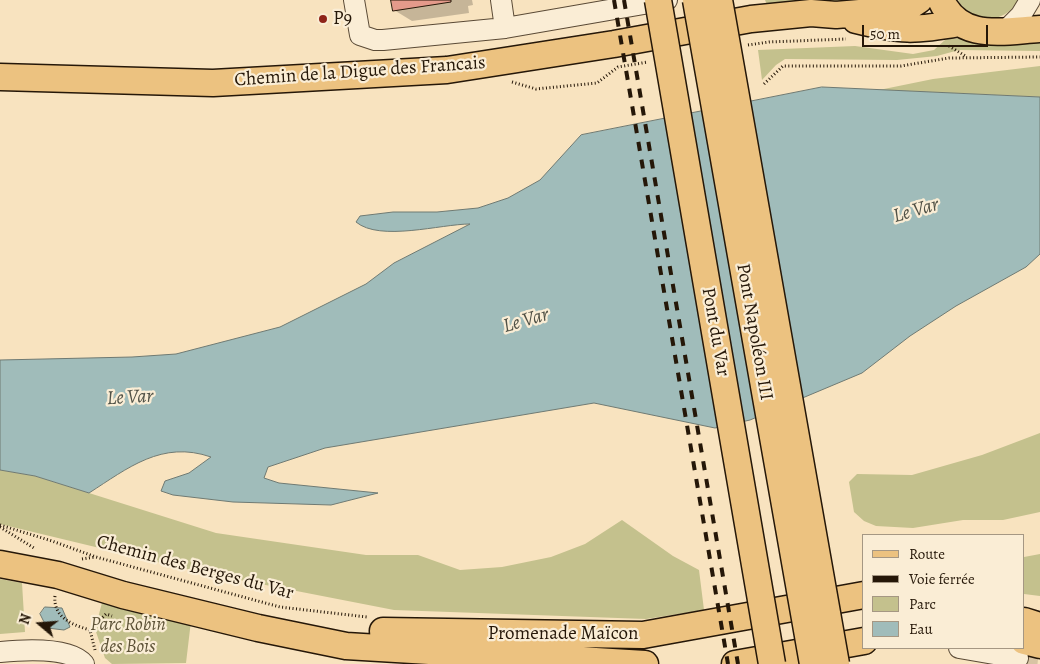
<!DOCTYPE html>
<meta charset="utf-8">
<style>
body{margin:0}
#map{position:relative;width:1040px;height:664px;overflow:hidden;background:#f8e3bf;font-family:Alegreya,serif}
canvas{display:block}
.legend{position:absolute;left:862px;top:534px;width:162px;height:115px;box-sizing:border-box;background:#faedd5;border:1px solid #a59783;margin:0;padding:6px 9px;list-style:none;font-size:15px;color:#251708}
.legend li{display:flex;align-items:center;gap:10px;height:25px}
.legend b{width:25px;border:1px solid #a59783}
.north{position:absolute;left:15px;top:599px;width:50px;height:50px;-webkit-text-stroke:4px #faedd5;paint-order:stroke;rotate:288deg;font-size:14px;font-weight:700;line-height:20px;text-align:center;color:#251708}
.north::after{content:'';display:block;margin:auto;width:18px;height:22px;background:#251708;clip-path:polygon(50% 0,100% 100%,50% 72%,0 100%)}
.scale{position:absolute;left:862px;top:25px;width:126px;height:22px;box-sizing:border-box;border:2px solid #251708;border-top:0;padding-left:6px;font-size:15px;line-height:18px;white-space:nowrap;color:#251708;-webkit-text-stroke:4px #faedd5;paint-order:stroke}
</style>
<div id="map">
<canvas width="1040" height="664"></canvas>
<ul class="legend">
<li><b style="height:6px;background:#ecc280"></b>Route</li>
<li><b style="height:6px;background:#251708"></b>Voie ferrée</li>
<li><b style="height:14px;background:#c4c18d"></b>Parc</li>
<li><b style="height:14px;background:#a0bcba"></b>Eau</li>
</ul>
<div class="north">N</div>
<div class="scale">50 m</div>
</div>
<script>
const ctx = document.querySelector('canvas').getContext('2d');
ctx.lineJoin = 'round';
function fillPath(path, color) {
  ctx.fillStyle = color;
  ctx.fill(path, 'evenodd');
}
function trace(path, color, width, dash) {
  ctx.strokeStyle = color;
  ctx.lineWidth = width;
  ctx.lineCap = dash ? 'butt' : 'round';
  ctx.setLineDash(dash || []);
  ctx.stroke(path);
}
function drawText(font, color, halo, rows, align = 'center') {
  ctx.font = font + ' Alegreya,serif';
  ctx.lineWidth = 4.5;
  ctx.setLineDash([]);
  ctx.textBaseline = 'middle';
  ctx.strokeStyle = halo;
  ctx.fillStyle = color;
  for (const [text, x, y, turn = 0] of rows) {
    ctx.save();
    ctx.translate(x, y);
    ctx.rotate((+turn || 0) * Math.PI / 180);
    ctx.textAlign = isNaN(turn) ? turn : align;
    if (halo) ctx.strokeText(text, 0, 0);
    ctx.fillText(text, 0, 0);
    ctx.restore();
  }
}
fillPath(new Path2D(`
 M765,0H906L768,7Z
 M958,0H1019C1004,24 973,27 958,0Z
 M1040,36V51L959,50L937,56L897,60L785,59L776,65L762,80L758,50L855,46L913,54L934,50L946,39Z
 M1040,66V97L879,90L933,79Z
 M1040,433V512L1003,520H963L913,528L876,526L864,521L854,512L849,482L857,474L912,475L982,455Z
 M0,470L35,476L216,533L366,555H418L460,570L502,567L551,557L585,544L622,520L673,556L699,570L704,610L646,619L394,610L199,572L0,524Z
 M1040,554V596L1024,594V557Z
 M0,579L22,583L25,632L0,634Z
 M103,599L191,621L186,663L112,664L105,658L95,629Z`), '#c4c18d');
const water = new Path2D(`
 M822,87L1040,97V254L1026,267L956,306L910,336L862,373L750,420L715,428L594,403L325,448L268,467L264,478L279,483L378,493L331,505L233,502L173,495L161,491L165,481L189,473L211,457C162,440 128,468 89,493L35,476L0,470V360L132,357L176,354L280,327L366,284L394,263L470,224C441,224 380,242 356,222L360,216L393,212H437L478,208L508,198L540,180L581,135Z
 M45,607L62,608L70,627L64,630L47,628L40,614Z`);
fillPath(water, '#a0bcba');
trace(water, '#6f7a73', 1);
fillPath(new Path2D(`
 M392,0H472L473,5L468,6L469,13L412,21L394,10Z`), '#0003');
const building = new Path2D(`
 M391,0H451V2L393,11Z`);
fillPath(building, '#e49a8b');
trace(building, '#251708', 1);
trace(new Path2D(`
 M1018,658L1040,660`), '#d8c4a4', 20, [20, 10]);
const minor = new Path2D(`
 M354,0L360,35L375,40H383L505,28L667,0
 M501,0L505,28
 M1005,31L1021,15L1030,0
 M959,648L1018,658
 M0,652C20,650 70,646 84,664`);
const major = new Path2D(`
 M941,0C960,42 1003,31 1040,29
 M856,20C900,31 915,31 959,23
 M0,77L213,83L447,70L614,44L751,19L811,13L836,15L894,10L910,6L919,0
 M0,564L58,575L123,595L258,628L346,646L645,664
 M1024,621L1040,626
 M383,631L643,635L864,595
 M1024,641L1040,645
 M735,664L864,641`);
trace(minor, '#5a4a36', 22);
trace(major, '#251708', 29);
trace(new Path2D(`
 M748,45L769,42L846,39
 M949,46L967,57
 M512,82L536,89L597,83L618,67L648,62
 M764,84L783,66H901L949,58L1040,57
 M0,525L52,541L96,557L280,607L367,617
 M0,527L34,548
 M82,559L95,557
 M55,596C53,618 73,625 90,630
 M95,650L90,630L106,614L112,616`), '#251708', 3, [1, 2.5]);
trace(minor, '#faedd5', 20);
trace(major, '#ecc280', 26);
trace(new Path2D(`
 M614,0L728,664
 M624,0L738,664`), '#251708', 4, [9, 9]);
const majorBridge = new Path2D(`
 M658,0L772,664
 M696,0L813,664
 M719,0L836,664`);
trace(majorBridge, '#251708', 29, []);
trace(majorBridge, '#ecc280', 26);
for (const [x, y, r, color] of [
 [323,19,5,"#8f2418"]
]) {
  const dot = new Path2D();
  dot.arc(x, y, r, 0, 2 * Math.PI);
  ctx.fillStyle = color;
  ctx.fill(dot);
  trace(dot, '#faedd5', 2);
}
drawText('19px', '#251708', '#faedd5', [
 ["P9",333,19]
], 'left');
drawText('19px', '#251708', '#faedd5', [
 ["Chemin de la Digue des Francais",360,72,-4],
 ["Pont du Var",715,332,80],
 ["Pont Napoléon III",754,332,80],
 ["Chemin des Berges du Var",195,568,15],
 ["Promenade Maïcon",563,634]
]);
drawText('italic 19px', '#5d5237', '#faedd5', [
 ["Parc Robin",128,625],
 ["des Bois",128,647]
]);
drawText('italic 20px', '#505146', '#faedd5', [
 ["Le Var",916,211,-16],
 ["Le Var",526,321,-16],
 ["Le Var",130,398,-3]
]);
</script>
